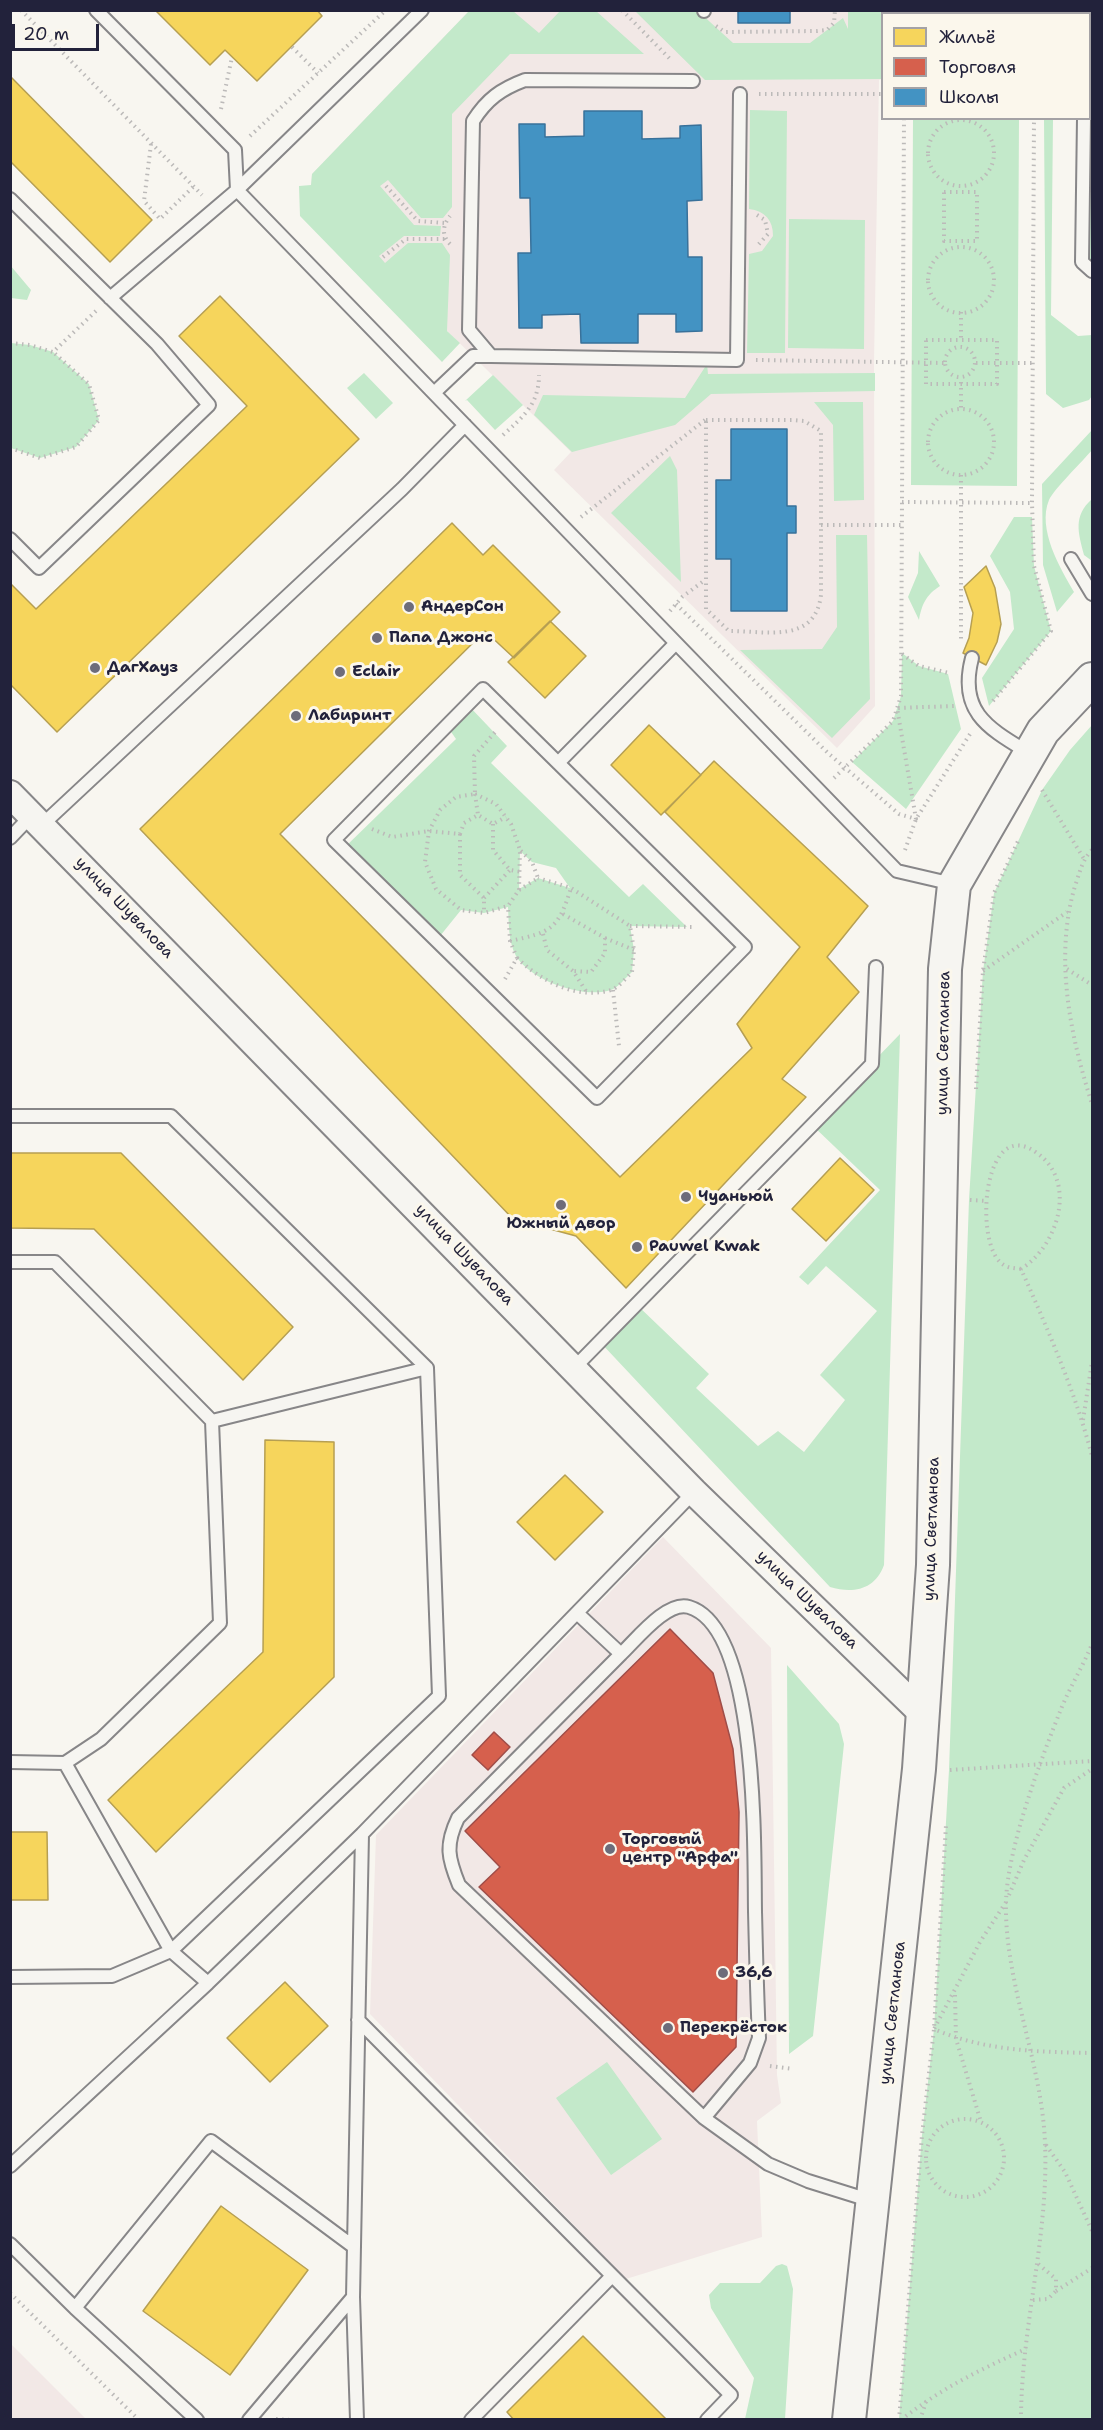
<!DOCTYPE html>
<meta charset="utf-8">
<style>
body{margin:0}
#map{position:relative;width:1103px;height:2430px;overflow:hidden;background:#f8f6f0;font-family:"Shantell Sans",sans-serif}
canvas{display:block}
.frame{position:absolute;inset:0;border:12px solid #22223b;pointer-events:none}
.legend{position:absolute;left:881px;top:12px;width:210px;height:108px;box-sizing:border-box;background:#fbf7ec;border:2px solid #a4a2a5;margin:0;padding:8px 10px;list-style:none;font-size:18px;color:#22223b}
.legend li{display:flex;align-items:center;gap:12px;height:30px}
.legend b{width:30px;border:2px solid #a4a2a5}
.scale{position:absolute;left:12px;top:24px;width:87px;height:27px;box-sizing:border-box;border:3px solid #22223b;border-top:0;padding-left:8px;font-size:18px;line-height:21px;white-space:nowrap;color:#22223b;-webkit-text-stroke:4px #fbf7ec;paint-order:stroke}
</style>
<div id="map">
<canvas width="1103" height="2430"></canvas>
<div class="frame"></div>
<ul class="legend">
<li><b style="height:16px;background:#f6d55c"></b>Жильё</li>
<li><b style="height:16px;background:#d6604d"></b>Торговля</li>
<li><b style="height:16px;background:#4393c3"></b>Школы</li>
</ul>
<div class="scale">20 m</div>
</div>
<script>
const ctx = document.querySelector('canvas').getContext('2d');
ctx.lineJoin = 'round';
function fillPath(path, color) {
  ctx.fillStyle = color;
  ctx.fill(path, 'evenodd');
}
function trace(path, color, width, dash) {
  ctx.strokeStyle = color;
  ctx.lineWidth = width;
  ctx.lineCap = dash ? 'butt' : 'round';
  ctx.setLineDash(dash || []);
  ctx.stroke(path);
}
function drawText(font, color, halo, rows, align = 'center') {
  ctx.font = font + ' "Shantell Sans",sans-serif';
  ctx.lineWidth = 6;
  ctx.setLineDash([]);
  ctx.textBaseline = 'middle';
  ctx.strokeStyle = halo;
  ctx.fillStyle = color;
  for (const [text, x, y, turn = 0] of rows) {
    ctx.save();
    ctx.translate(x, y);
    ctx.rotate((+turn || 0) * Math.PI / 180);
    ctx.textAlign = isNaN(turn) ? turn : align;
    if (halo) ctx.strokeText(text, 0, 0);
    ctx.fillText(text, 0, 0);
    ctx.restore();
  }
}
fillPath(new Path2D(`
 M469,11H888V13L882,14V79L879,80L874,362L875,706L837,748L554,470L571,452L310,197L312,174Z
 M663,1537L771,1648L777,2075L781,2103L757,2121L762,2237L626,2279L370,2014L376,1835Z
 M11,2344L86,2419H11Z`), '#f2e8e6');
fillPath(new Path2D(`
 M469,11H513L539,33L560,11H596L644,54H510L452,114V207L443,218H421L388,180L380,186L414,225L441,226L440,236H404L379,256L385,263L408,243H442L450,255L447,331L460,343L442,362L300,216L299,186L311,185L312,174Z
 M635,11H698L733,43H810L843,18L848,29V11H888V13L882,14V79L705,80Z
 M913,11L1019,10V13L913,14Z
 M1092,41V271L1082,262L1090,118V42Z
 M750,110L787,111L785,353H747L749,254L762,251L773,236C773,220 765,211 749,209Z
 M913,119H1019L1017,486L911,485Z
 M1053,119L1051,315L1078,336L1092,335V396L1089,400L1063,408L1046,394L1044,119Z
 M789,219L865,220L864,349L788,348Z
 M10,265L31,290L27,300L11,298Z
 M11,343L30,345L53,352L89,384L99,420L76,447L40,458L11,448Z
 M707,364L708,374L875,373V391L711,394L675,425L572,452L534,415L543,395L685,398Z
 M364,373L393,403L376,419L347,388Z
 M493,375L523,405L495,430L467,400L465,401Z
 M814,402H863L864,500L834,501L833,425Z
 M1092,430V450C1083,461 1054,489 1049,500C1037,529 1060,568 1074,592L1057,612L1043,565L1042,484Z
 M670,456L677,470L681,582L611,513Z
 M1092,499V561L1084,555C1078,532 1073,516 1092,499Z
 M1014,517H1032L1034,566L1051,631L989,706L982,678L1014,629L1010,592L990,556Z
 M836,535H867L870,699L832,738L740,650L822,649L837,627Z
 M919,551L940,586C926,595 922,604 919,620L908,597L918,573Z
 M902,653L919,666L948,674L961,729L906,809L852,762L893,721L901,696Z
 M468,705L507,746L491,763L629,897L643,884L687,927L630,926L634,950L632,972C626,977 618,988 611,990C584,999 531,981 516,956C508,941 509,923 508,907L484,913L461,910L436,941L343,849L456,739L447,726ZM520,851L532,862L556,868L570,888L538,878L519,889Z
 M1092,725V2419H899L922,2135L934,2029L949,1770L969,1200L983,971L994,893L1042,790L1070,750Z
 M900,1034L884,1565C875,1590 853,1594 830,1587L600,1342L636,1304L709,1374L696,1388L758,1446L778,1431L804,1452L845,1400L820,1375L877,1311L826,1266L808,1285L799,1277L880,1190L812,1125Z
 M787,1665L839,1724L844,1744L813,2036L789,2054Z
 M607,2062L662,2139L611,2175L556,2098Z
 M782,2264L787,2266L793,2289L785,2419H745L754,2378L711,2308L709,2295L720,2283H760L776,2266Z`), '#c3e9ca');
const homes = new Path2D(`
 M155,10H317L322,16L257,81L225,50L210,65Z
 M10,76L152,220L110,262L10,161Z
 M220,296L359,439L57,732L10,684V583L36,609L247,406L179,336Z
 M452,523L483,555L493,545L560,612L514,658L485,631L280,834L620,1177L752,1048L737,1024L800,947L665,812L714,761L868,906L827,957L859,992L782,1079L806,1097L626,1288L576,1236L513,1219L140,829Z
 M986,566L995,588L1001,624L997,642L986,665L963,653L969,638L973,613L964,587Z
 M550,621L586,656L545,698L508,662Z
 M649,725L701,775L661,815L611,765Z
 M10,1153H121L293,1327L243,1380L94,1229L10,1228Z
 M840,1158L874,1190L826,1241L792,1209Z
 M265,1440L334,1442V1677L156,1852L108,1800L263,1652Z
 M565,1475L603,1512L555,1560L517,1522Z
 M10,1832H47L48,1900H10Z
 M285,1982L328,2026L270,2082L227,2038Z
 M221,2206L308,2270L230,2375L143,2311Z
 M583,2336L667,2420H514L507,2412Z`);
fillPath(homes, '#f6d55c');
trace(homes, '#b69f52', 1.5);
const shops = new Path2D(`
 M670,1629L713,1673L733,1749L739,1812L736,2047L693,2092L479,1887L500,1867L465,1831Z
 M494,1732L510,1747L488,1770L472,1755Z`);
fillPath(shops, '#d6604d');
trace(shops, '#a04d48', 1.5);
const schools = new Path2D(`
 M738,10H790V23H738Z
 M584,111H642V139L680,138V126L701,125L702,200L687,201L688,257H702V331L676,332V314H638V343H581L580,314L542,315V328H519L518,253H531L530,198H520L519,124H545V137L584,136Z
 M731,429H787V506H796V533H787V611H731V559H716V480H731Z`);
fillPath(schools, '#4393c3');
trace(schools, '#39719a', 1.5);
const service = new Path2D(`
 M96,10L235,150L237,190L897,871L953,884
 M704,10V11
 M1086,14V10
 M693,81L525,80C501,89 487,99 473,121L469,330L491,356L737,360L740,94
 M1084,118L1082,262L1092,271
 M10,199L157,344L209,405L39,568L10,539
 M110,298L237,190L422,10
 M434,393L473,356H491
 M1071,559L1092,594
 M972,658C958,712 988,728 1029,753
 M483,689L745,947L597,1098L334,840Z
 M558,763L676,643
 M42,825L402,489L465,425
 M10,838L32,815
 M10,1116H171L427,1368L439,1696L171,1951L112,1976L10,1977
 M10,1262H55L212,1421L220,1623L101,1739L65,1763L10,1762
 M574,1368L872,1064L876,967
 M212,1421L427,1368
 M577,1613L621,1654C636,1640 667,1600 689,1607C759,1628 754,1851 755,1911C756,1953 757,1996 759,2038L750,2063L704,2118
 M621,1654L458,1818C445,1845 448,1858 459,1885L704,2118L768,2164L808,2181L872,2201
 M65,1763L171,1951L208,1983
 M358,2020L731,2395L707,2420
 M10,2166L208,1983L362,1834L694,1492
 M10,2244L75,2308
 M197,2420L75,2308L211,2141L354,2247
 M249,2420L353,2297
 M357,2420L353,2297L362,1834
 M471,2420L611,2277`);
const minor = new Path2D(`
 M10,794L694,1492L922,1713`);
const tertiary = new Path2D(`
 M849,2420L919,1769L933,1565L945,969L954,885L1043,731L1092,679`);
trace(service, '#878688', 16);
trace(minor, '#878688', 30);
trace(tertiary, '#878688', 36);
trace(new Path2D(`
 M21,10L202,195
 M622,10L672,61
 M930,10L931,14
 M904,14V10
 M990,14L991,10
 M1034,14V10
 M716,26L725,32L817,31L827,30L834,23L835,10
 M292,47L318,73
 M759,94H882
 M221,109L232,57
 M928 153a33 33 0 1 1 66 0a33 33 0 1 1-66 0Z
 M250,136L386,10
 M151,144L144,201L160,219L194,186
 M386,186L418,221L445,223
 M944,192H977V241H944Z
 M757,215L765,220L768,234L758,245
 M450,244C441,235 443,225 450,216
 M928 280a33 33 0 1 1 66 0a33 33 0 1 1-66 0Z
 M383,257L406,239H445
 M961,312V342
 M926,340H997V384H926Z
 M10,343L30,345L53,352L97,310
 M945 362a15 15 0 1 1 30 0a15 15 0 1 1-30 0Z
 M756,360L945,363
 M976,363H1033
 M961,382V409
 M928 442a33 33 0 1 1 66 0a33 33 0 1 1-66 0Z
 M706,420H792L804,421L821,431V595C815,644 767,631 729,631L706,609Z
 M503,435C523,417 539,404 539,375
 M10,448L40,458L76,447L99,420L89,384L53,352
 M961,475V642
 M902,502L1032,503
 M581,517L705,420
 M821,525H902
 M676,604L829,754L899,814L916,819L897,708L954,706
 M670,611L682,597L705,580
 M902,654L919,666L949,673
 M993,701L1051,631L1034,566L1032,503L1034,118
 M834,778L893,721L901,696L904,118
 M1042,790L1084,859
 M475,794L496,804L511,824L520,850L519,890L508,906L484,913L461,910L436,889L425,862L429,831L440,810L456,797L475,794L474,756L497,730
 M475,794L478,815
 M493,824V850L510,870L521,872
 M372,829L392,837L429,831L460,834L464,823L478,815L493,824L506,817
 M460,834V875L484,898V913
 M905,850L916,819L970,734
 M1092,850C1082,860 1080,872 1075,886C1054,957 1070,1035 1092,1104
 M519,890L538,878L532,862L520,850
 M484,898L510,870
 M563,914L605,938V953L591,972L573,971
 M630,926L695,927
 M543,934L547,950L573,971L586,991
 M605,938L634,950
 M510,941C551,932 558,930 571,888
 M517,958C541,981 576,1000 611,990C618,988 626,978 632,972L634,950L630,926L571,888L538,878
 M1067,969L1092,985
 M983,971L1067,912
 M505,979L517,958L510,941L508,906
 M613,990L619,1046
 M976,1089L983,971L994,893L1019,839
 M970,1200L987,1201
 M1021,1269C1013,1268 1006,1268 1000,1262C974,1237 984,1114 1037,1153C1078,1182 1058,1246 1021,1269C1048,1330 1075,1391 1092,1456
 M1083,1420L1092,1362
 M950,1770L1092,1761
 M1009,1895L1024,1860L1064,1788L1092,1769
 M1006,1902L980,1942L934,2029C984,2051 1039,2052 1092,2053
 M955,1995L956,2039L981,2122
 M770,2066L793,2069
 M926 2158a39 39 0 1 1 78 0a39 39 0 1 1-78 0Z
 M1046,2145L1065,2172L1092,2231
 M1056,2291L1092,2268
 M10,2293L139,2420
 M1033,2300L1048,2299L1056,2291V2279L1037,2263
 M276,2419L290,2420
 M899,2420L922,2135L934,2029L946,1825
 M901,2420C940,2389 981,2369 1026,2349
 M920,2420L927,2399
 M1021,2420C1021,2327 1049,2236 1045,2143C1042,2062 1004,1982 1006,1901C1008,1846 1040,1762 1061,1709C1070,1687 1083,1666 1092,1644`), '#bcbab9', 4, [1.5, 4.5]);
trace(service, '#f6f5f1', 12);
trace(minor, '#f6f5f1', 26);
trace(tertiary, '#f6f5f1', 32);
for (const [x, y, r, color] of [
 [409,607,6,"#6d6c7a"],
 [377,638,6,"#6d6c7a"],
 [95,668,6,"#6d6c7a"],
 [340,672,6,"#6d6c7a"],
 [296,716,6,"#6d6c7a"],
 [686,1197,6,"#6d6c7a"],
 [561,1205,6,"#6d6c7a"],
 [637,1247,6,"#6d6c7a"],
 [610,1849,6,"#6d6c7a"],
 [723,1973,6,"#6d6c7a"],
 [668,2028,6,"#6d6c7a"]
]) {
  const dot = new Path2D();
  dot.arc(x, y, r, 0, 2 * Math.PI);
  ctx.fillStyle = color;
  ctx.fill(dot);
  trace(dot, '#fbf7ec', 2);
}
drawText('bold 16px', '#22223b', '#fbf7ec', [
 ["АндерСон",421,607],
 ["Папа Джонс",389,638],
 ["ДагХауз",107,668],
 ["Eclair",352,672],
 ["Лабиринт",308,716],
 ["Чуаньюй",698,1197],
 ["Южный двор",561,1224,"center"],
 ["Pauwel Kwak",649,1247],
 ["Торговый",622,1840],
 ["центр \"Арфа\"",622,1858],
 ["36,6",735,1973],
 ["Перекрёсток",680,2028]
], 'left');
drawText('16px', '#22223b', '#fbf7ec', [
 ["улица Шувалова",124,908,46],
 ["улица Светланова",944,1043,-89],
 ["улица Шувалова",464,1255,46],
 ["улица Светланова",932,1529,-88],
 ["улица Шувалова",807,1600,44],
 ["улица Светланова",893,2013,-84]
]);
</script>
